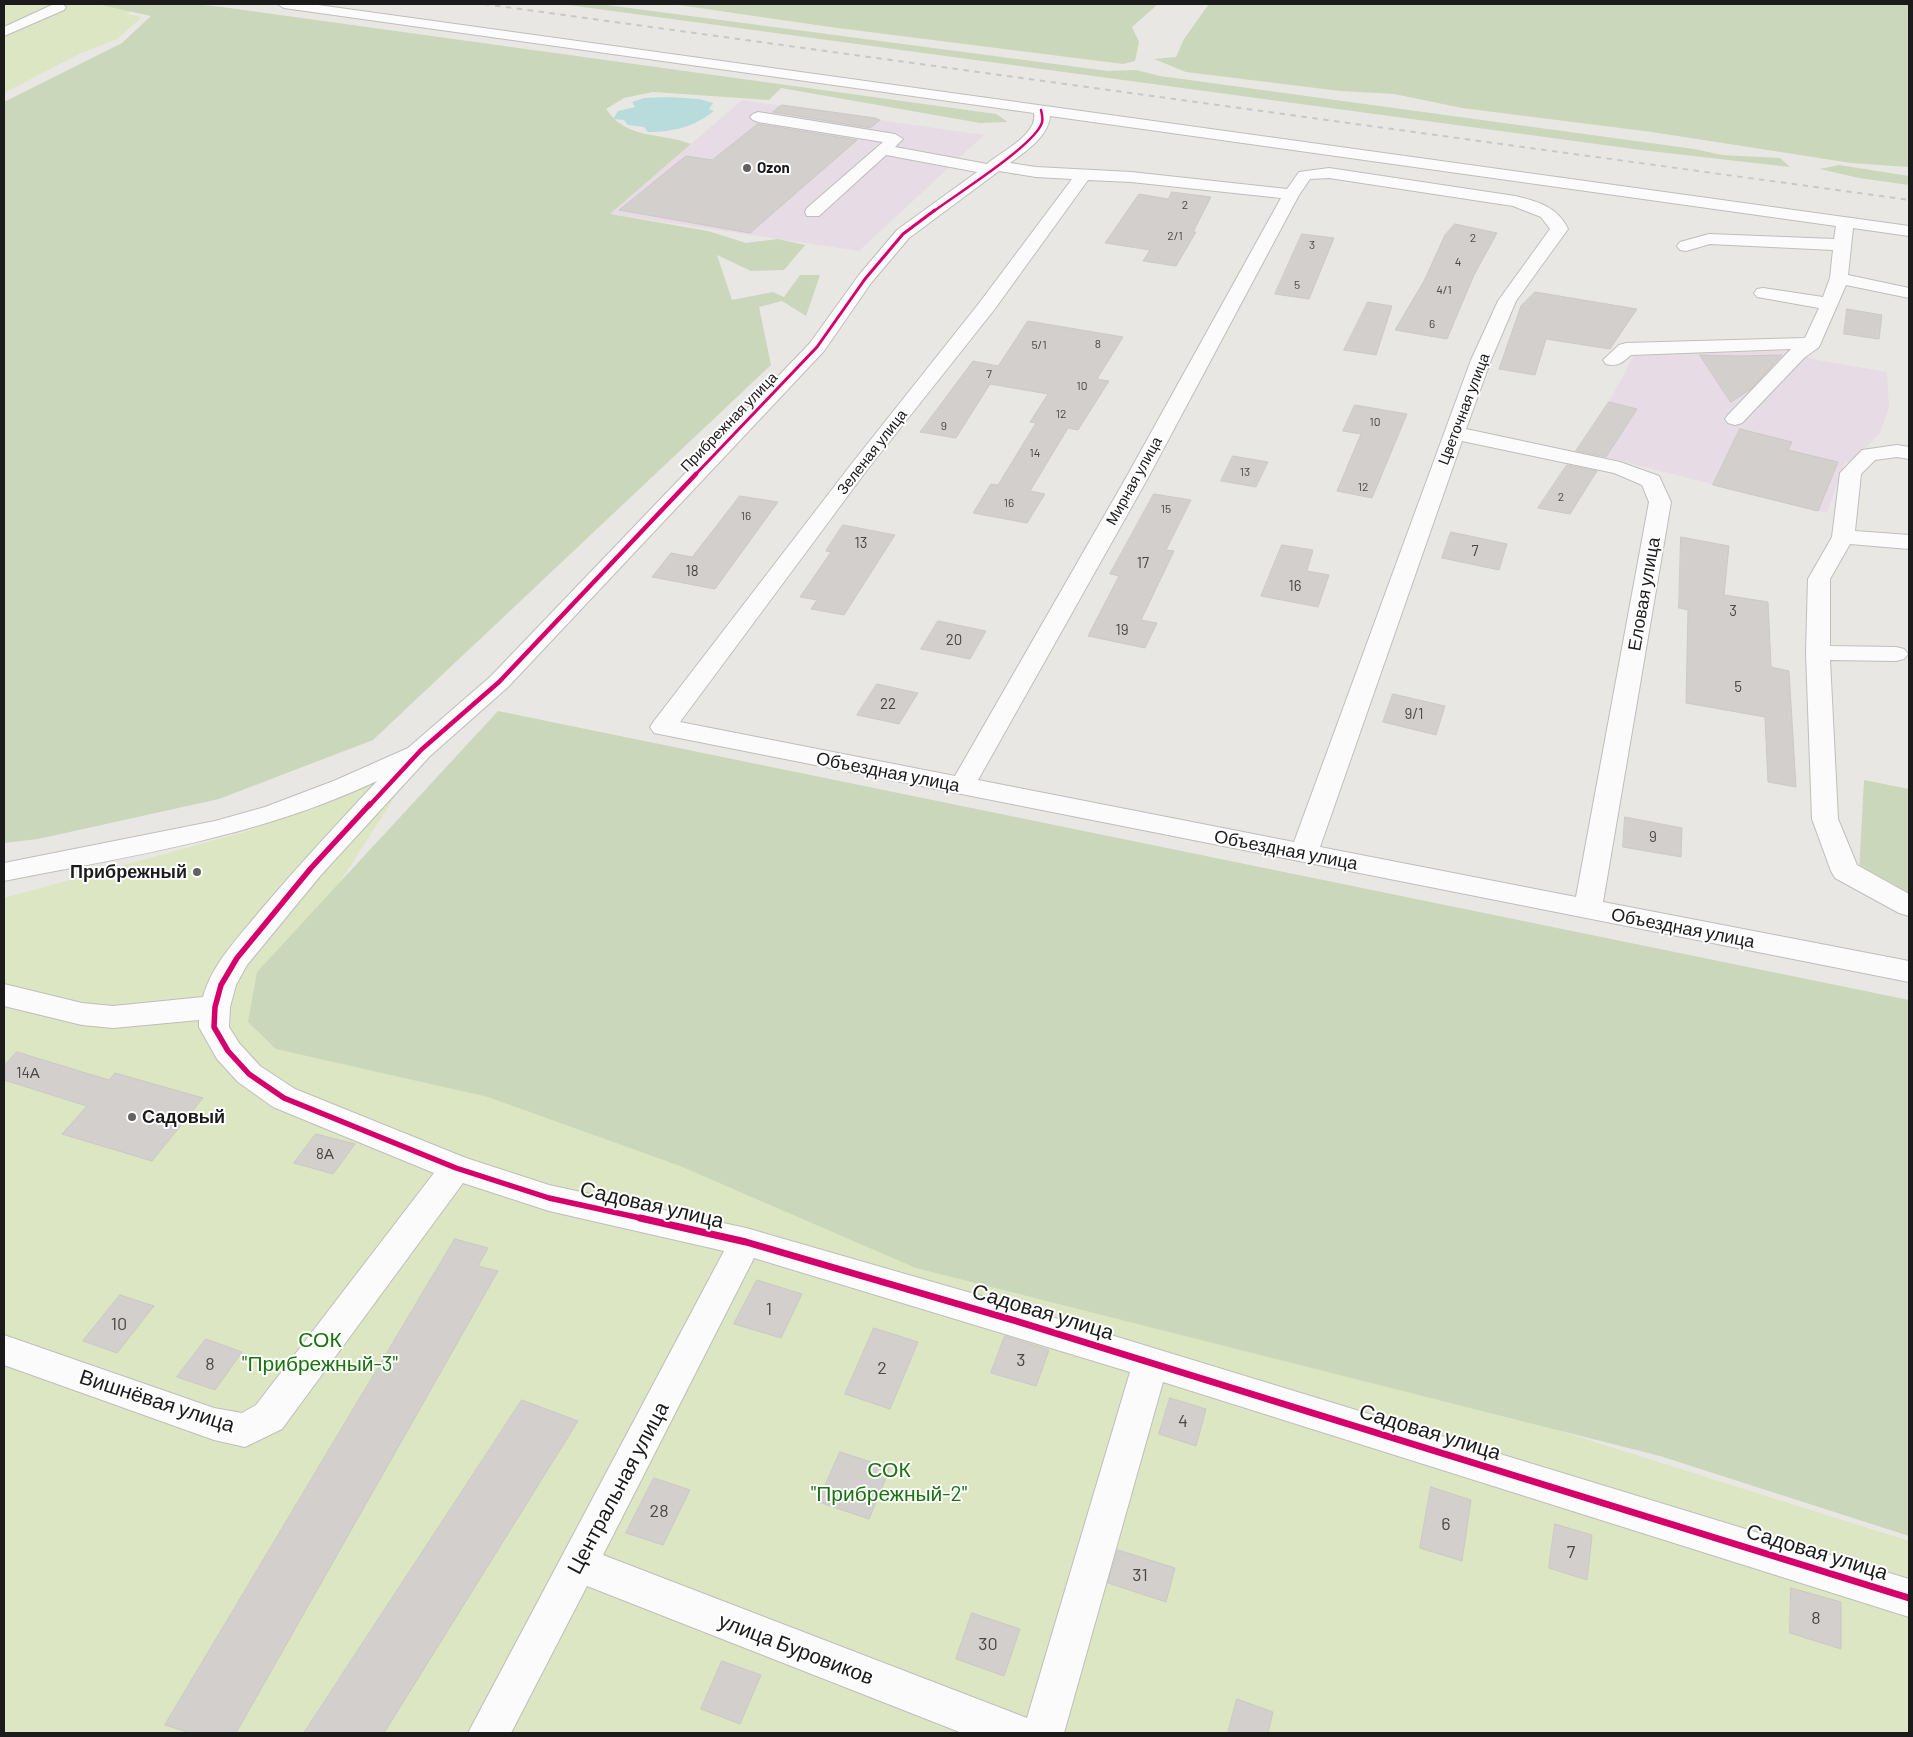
<!DOCTYPE html>
<meta charset="utf-8">
<style>
body{margin:0}
#map{position:relative;width:1913px;height:1737px;overflow:hidden;background:#e9e7e4;font-family:Barlow,sans-serif}
canvas{display:block}
.frame{position:absolute;inset:0;border:5px solid #1b1b1b;pointer-events:none}
</style>
<div id="map">
<canvas width="1913" height="1737"></canvas>
<div class="frame"></div>
</div>
<script>
const ctx = document.querySelector('canvas').getContext('2d');
ctx.lineJoin = 'round';
function fillPath(path, color) {
  ctx.fillStyle = color;
  ctx.fill(path, 'evenodd');
}
function trace(path, color, width, dash) {
  ctx.strokeStyle = color;
  ctx.lineWidth = width;
  ctx.lineCap = dash ? 'butt' : 'round';
  ctx.setLineDash(dash || []);
  ctx.stroke(path);
}
function drawText(font, color, halo, rows, align = 'center') {
  ctx.font = font + ' Barlow,sans-serif';
  ctx.lineWidth = 4;
  ctx.setLineDash([]);
  ctx.textBaseline = 'middle';
  ctx.strokeStyle = halo;
  ctx.fillStyle = color;
  for (const [text, x, y, turn = 0] of rows) {
    ctx.save();
    ctx.translate(x, y);
    ctx.rotate((+turn || 0) * Math.PI / 180);
    ctx.textAlign = isNaN(turn) ? turn : align;
    if (halo) ctx.strokeText(text, 0, 0);
    ctx.fillText(text, 0, 0);
    ctx.restore();
  }
}
fillPath(new Path2D(`
 M742,100L984,135L859,251L610,214Z
 M1787,351L1818,360L1887,372L1889,408L1880,433L1851,464L1845,462L1827,513L1577,450L1609,402L1635,353Z`), '#e7dce5');
fillPath(new Path2D(`
 M4,4H147L126,14L142,17L117,39L79,54L4,93Z
 M418,761L262,1003L761,1179L1909,1541V1733H4V898L248,831Z`), '#dce6c3');
fillPath(new Path2D(`
 M97,4H193L222,7L996,114L1008,122L980,123L781,88L769,100L653,92L624,98L606,109C627,140 659,132 691,144L610,214L708,231L746,243L778,239L805,245L784,270L751,271L717,255L732,300L773,292L784,297L800,275H820L806,316L782,301L759,307L771,365L373,740L219,799L38,839L4,843V102L122,43L151,16Z
 M561,4H599L1108,71L1136,70L1160,76L1694,149L1722,155L1780,158L1790,167L1641,150Z
 M672,4H1158L1132,27L1139,42L1135,61L1123,64L830,27Z
 M1209,4H1909V167L1851,163L1652,132L1462,108L1394,94L1340,91L1186,72L1154,59L1176,57L1184,39Z
 M1839,165L1909,176V185L1859,178L1820,169Z
 M498,711L1909,1000V1536L1660,1456L916,1268L680,1166L488,1097L276,1049L248,1022L257,972Z
 M1864,780L1909,789V898L1859,873Z`), '#cad7ba');
fillPath(new Path2D(`
 M667,97L699,99L713,103L709,109L714,111C694,127 673,132 648,132L644,127L628,125L624,120L613,119L618,111L635,107L632,102L644,98Z`), '#b8dcdc');
const building = new Path2D(`
 M782,105L875,118L880,120L870,128L773,112Z
 M758,124L857,140L750,233L619,210L686,156L712,160Z
 M1172,192L1211,197L1193,232H1196L1176,266L1143,261L1150,250L1105,243L1139,194L1168,199Z
 M1455,224L1497,233L1474,275L1447,339L1395,330L1424,281L1445,235Z
 M1302,234L1334,238L1309,299L1275,294Z
 M1535,292L1637,309L1610,349L1546,339L1535,375L1499,369L1521,306Z
 M1368,302L1392,306L1376,355L1344,350Z
 M1847,309L1882,315L1879,339L1844,334Z
 M1028,321L1123,337L1097,379L1109,381L1078,430L1068,428L1030,491L1045,494L1027,523L973,513L991,484L998,485L1036,423L1030,422L1048,394L990,384L956,438L920,432L973,361L998,366Z
 M1700,355L1738,356L1782,355L1751,389L1731,402Z
 M1609,402L1637,409L1606,457L1576,451Z
 M1355,405L1407,414L1372,498L1337,491L1361,434L1343,431Z
 M1740,429L1792,442L1788,450L1838,462L1818,511L1713,485Z
 M1233,456L1268,462L1256,487L1221,481Z
 M1567,465L1597,471L1570,514L1538,508Z
 M1154,494L1191,500L1166,550L1174,551L1141,620L1157,623L1145,648L1088,636L1119,576L1110,574Z
 M740,496L778,502L715,589L652,577L671,553L692,557Z
 M843,525L895,535L844,615L811,609L817,600L800,597L831,552L826,551Z
 M1451,532L1507,544L1499,570L1442,558Z
 M1681,537L1729,546L1724,595L1768,602L1771,667L1789,671L1796,787L1768,782L1765,717L1686,703L1688,610L1679,608Z
 M1282,545L1313,550L1307,571L1329,575L1318,607L1261,596Z
 M938,621L986,631L970,659L921,649Z
 M877,684L918,693L899,724L857,715Z
 M1393,694L1445,706L1436,735L1383,722Z
 M1625,817L1682,828L1681,857L1623,847Z
 M17,1052L109,1080L115,1073L203,1098L152,1161L62,1134L87,1106L4,1080V1066Z
 M316,1134L355,1144L333,1174L294,1163Z
 M455,1239L488,1248L478,1266L498,1271L236,1733H190L165,1725Z
 M757,1280L802,1294L781,1338L734,1324Z
 M120,1295L154,1306L117,1353L83,1341Z
 M874,1328L918,1342L890,1409L845,1394Z
 M1005,1336L1049,1350L1036,1386L991,1373Z
 M206,1339L242,1352L215,1390L177,1377Z
 M1170,1398L1206,1409L1196,1446L1159,1434Z
 M522,1400L578,1421L384,1733H304Z
 M840,1452L890,1468L869,1519L818,1502Z
 M654,1478L690,1490L663,1545L626,1533Z
 M1431,1487L1471,1500L1462,1561L1420,1548Z
 M1555,1524L1592,1535L1587,1580L1549,1568Z
 M1118,1550L1175,1568L1166,1602L1108,1583Z
 M1791,1588L1841,1602V1649L1790,1633Z
 M972,1613L1020,1629L1004,1676L956,1659Z
 M722,1661L761,1675L740,1724L701,1709Z
 M1237,1699L1273,1712L1268,1733H1228Z`);
fillPath(building, '#d2cfcd');
trace(building, '#ccc8c5', 1);
const minor = new Path2D(`
 M54,4H62L66,7L64,10L4,36V27Z
 M277,4H311L1909,226V236L1853,228L1848,275L1909,288V298L1846,285L1819,347L1804,358L1742,423L1735,425L1728,423L1725,419L1728,415L1791,349L1631,355C1623,362 1618,367 1606,364L1603,360L1619,345L1626,343L1805,338L1819,308L1763,298L1757,297L1754,293L1757,289L1763,288L1823,297L1830,278L1833,250L1710,244L1686,251L1680,250L1677,246L1680,242L1709,234L1834,239L1836,226L1050,116C1049,136 1025,152 1010,163L1036,167L1131,172L1287,189L1299,172L1329,168L1515,196C1537,201 1558,207 1568,229L1516,301L1491,360L1466,429L1620,462L1659,476L1671,502L1603,902L1909,961V982L654,733L650,727L654,721L853,462L980,302L1072,179L1036,177L999,171L909,238L871,283L824,351L508,687L430,756L321,875L247,965L236,985L230,1007L229,1027L239,1043L260,1066L295,1089L466,1158L549,1185L746,1228L1016,1306L1909,1579V1617L1163,1382L1064,1733H962L587,1586L511,1733H468L724,1251L549,1211L463,1183L282,1429L245,1447L214,1440L4,1365V1335L214,1408L242,1413L256,1405L434,1173L273,1107L238,1082L217,1059L199,1027V1020L113,1028L82,1025L4,1006V984L82,1003L113,1006L203,997C212,964 238,938 259,912C297,867 337,824 377,781C258,837 131,856 4,881V863L215,821L265,807L336,780L408,748L490,677L810,343L859,275L897,230L977,172L886,155L819,216H807L805,212L807,208L883,142L758,122L753,120L750,117L753,114L758,112L895,134L903,139L895,147L987,164C999,153 1039,134 1034,113L284,8ZM1329,178L1513,206L1541,217L1550,229L1498,301L1471,360L1294,842L978,780L1149,476L1299,195L1310,179ZM1088,180L1131,182L1281,198L1127,476L955,776L680,722L867,470L994,310ZM1462,441L1614,473L1642,485L1649,502L1576,897L1320,847ZM754,1258L1130,1372L1027,1718L603,1555Z
 M1897,445L1909,447V459L1897,457L1875,460L1861,474L1855,531L1909,535V549L1850,544L1830,579V646L1896,647L1904,649L1908,654L1904,659L1896,661L1830,660L1838,819L1857,865L1909,894V916L1899,913L1835,878L1831,871L1812,819L1806,653L1808,579L1832,537L1840,473L1862,450Z`);
trace(minor, '#bfbebc', 2);
fillPath(minor, '#fcfbfb');
trace(new Path2D(`
 M484,4L1909,200`), '#c9c8c8', 2, [5.5, 5.5]);
trace(new Path2D(`
 M934,211C957,194 1030,148 1041,125C1044,120 1042,115 1041,110`), '#d6006c', 2.5);
trace(new Path2D(`
 M695,475L817,347L865,279L903,234L935,210`), '#d6006c', 3);
trace(new Path2D(`
 M369,806L421,750L499,682L696,474`), '#d6006c', 4.5);
trace(new Path2D(`
 M370,804L311,868L237,958L221,985L215,1007L214,1027L228,1051L249,1074L284,1098L456,1168L549,1198L645,1219`), '#d6006c', 5.5);
trace(new Path2D(`
 M640,1218L746,1242L1016,1321L1909,1598`), '#d6006c', 7);
for (const [x, y, r, color] of [
 [747,168,5,"#636261"],
 [197,872,5,"#636261"],
 [132,1117,5,"#636261"]
]) {
  const dot = new Path2D();
  dot.arc(x, y, r, 0, 2 * Math.PI);
  ctx.fillStyle = color;
  ctx.fill(dot);
  trace(dot, '#fff', 2);
}
drawText('12px', '#494848', null, [
 ["2",1185,205],
 ["2/1",1175,236],
 ["2",1473,238],
 ["3",1312,245],
 ["4",1458,262],
 ["5",1297,285],
 ["4/1",1444,290],
 ["6",1432,324],
 ["8",1098,344],
 ["5/1",1039,345],
 ["7",989,374],
 ["10",1082,386],
 ["12",1061,414],
 ["10",1375,422],
 ["9",944,426],
 ["14",1035,453],
 ["13",1245,472],
 ["12",1363,487],
 ["2",1561,497],
 ["16",1009,503],
 ["15",1166,509],
 ["16",746,516]
]);
drawText('bold 15px', '#1b1b1b', '#fff', [
 ["Ozon",757,168]
], 'left');
drawText('15px', '#1b1b1b', '#fff', [
 ["Цветочная улица",1464,409,-69],
 ["Прибрежная улица",729,422,-46],
 ["Зеленая улица",872,452,-52],
 ["Мирная улица",1134,481,-61]
]);
drawText('15px', '#494848', null, [
 ["13",861,543],
 ["7",1475,551],
 ["17",1143,563],
 ["18",692,571],
 ["16",1295,586],
 ["3",1733,611],
 ["19",1122,630],
 ["20",954,640],
 ["5",1738,687],
 ["22",888,704],
 ["9/1",1414,714],
 ["9",1653,837],
 ["14А",28,1073],
 ["8А",325,1154]
]);
drawText('18px', '#1b1b1b', '#fff', [
 ["Еловая улица",1644,594,-80],
 ["Объездная улица",888,772,11],
 ["Объездная улица",1286,850,11],
 ["Объездная улица",1683,928,11]
]);
drawText('bold 18px', '#1b1b1b', '#fff', [
 ["Прибрежный",187,872],
 ["Садовый",142,1117,"left"]
], 'right');
drawText('18px', '#494848', null, [
 ["1",769,1309],
 ["10",119,1324],
 ["3",1021,1360],
 ["8",210,1364],
 ["2",882,1368],
 ["4",1183,1421],
 ["28",659,1511],
 ["6",1446,1524],
 ["7",1571,1552],
 ["31",1140,1575],
 ["8",1816,1618],
 ["30",988,1644]
]);
drawText('21px', '#1b1b1b', '#fff', [
 ["Садовая улица",652,1205,13],
 ["Садовая улица",1043,1312,17],
 ["Вишнёвая улица",157,1401,18],
 ["Садовая улица",1430,1432,17],
 ["Центральная улица",618,1488,-62],
 ["Садовая улица",1817,1552,17],
 ["улица Буровиков",796,1649,21]
]);
drawText('21px', '#1a730f', '#fff', [
 ["СОК",320,1340],
 ["\"Прибрежный-3\"",320,1364],
 ["СОК",889,1470],
 ["\"Прибрежный-2\"",889,1494]
]);
</script>
